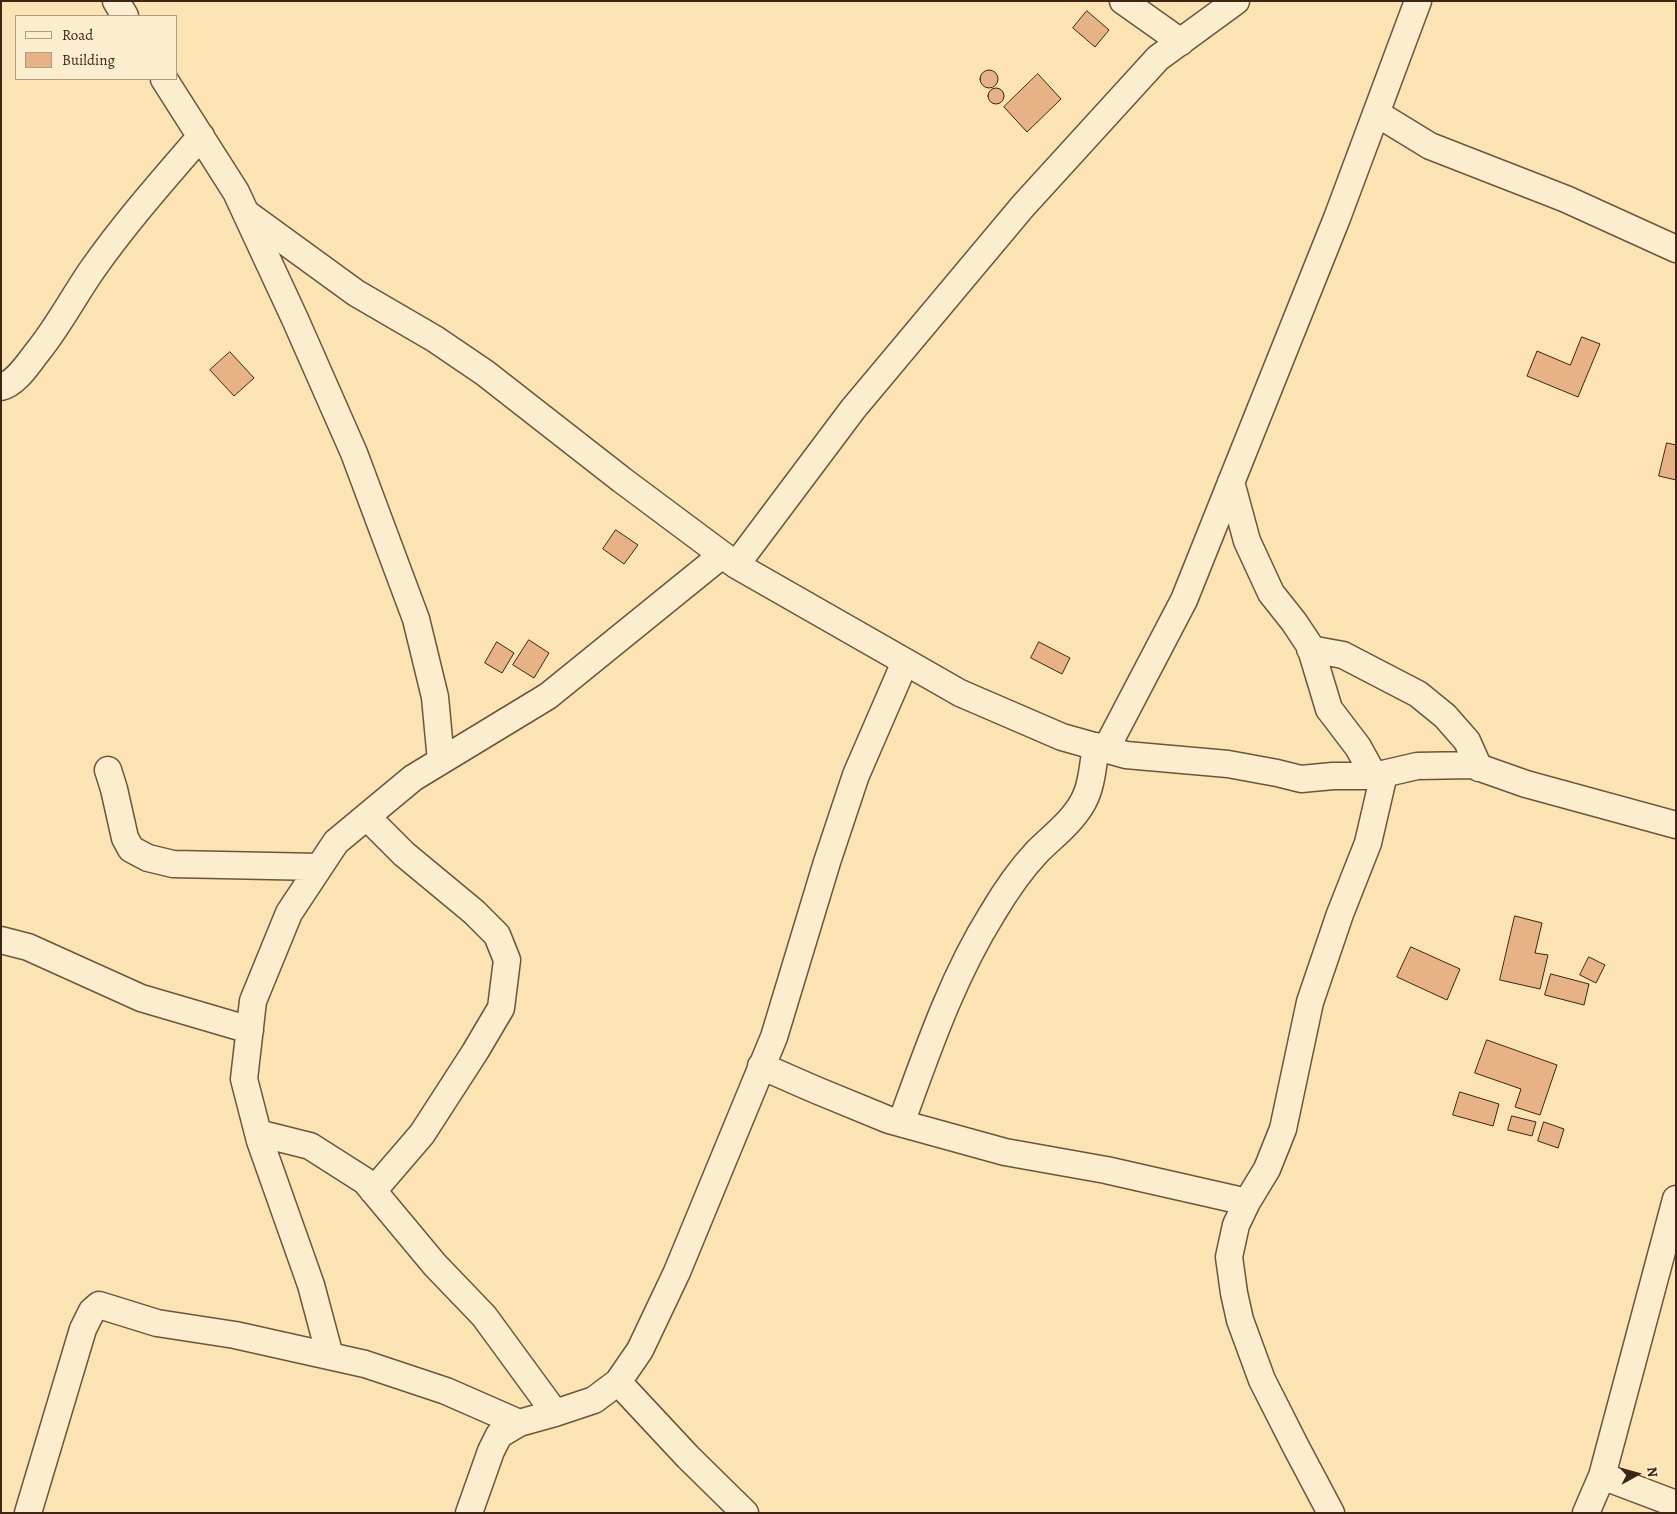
<!DOCTYPE html>
<style>
body{margin:0}
#map{position:relative;width:1677px;height:1514px;overflow:hidden;background:#fbe3b3;font-family:Alegreya,serif}
canvas{display:block}
.frame{position:absolute;inset:0;border:2px solid #3e2414;pointer-events:none}
.legend{position:absolute;left:15px;top:15px;width:162px;height:65px;box-sizing:border-box;background:#fcedce;border:1px solid #b09d84;margin:0;padding:6px 9px;list-style:none;font-size:15px;color:#3e2414}
.legend li{display:flex;align-items:center;gap:10px;height:25px}
.legend b{width:25px;border:1px solid #b09d84}
.north{position:absolute;left:1612px;top:1449px;width:50px;height:50px;-webkit-text-stroke:4px #fcedce;paint-order:stroke;rotate:83deg;font-size:14px;font-weight:700;line-height:20px;text-align:center;color:#3e2414}
.north::after{content:'';display:block;margin:auto;width:18px;height:22px;background:#3e2414;clip-path:polygon(50% 0,100% 100%,50% 72%,0 100%)}
</style>
<div id="map">
<canvas width="1677" height="1514"></canvas>
<div class="frame"></div>
<ul class="legend">
<li><b style="height:6px;background:#fcedce"></b>Road</li>
<li><b style="height:14px;background:#e7b286"></b>Building</li>
</ul>
<div class="north">N</div>
</div>
<script>
const ctx = document.querySelector('canvas').getContext('2d');
ctx.lineJoin = 'round';
function fillPath(path, color) {
  ctx.fillStyle = color;
  ctx.fill(path, 'evenodd');
}
function trace(path, color, width, dash) {
  ctx.strokeStyle = color;
  ctx.lineWidth = width;
  ctx.lineCap = dash ? 'butt' : 'round';
  ctx.setLineDash(dash || []);
  ctx.stroke(path);
}
const building = new Path2D(`
 M1087,11L1109,30L1095,47L1073,28Z
 M980 79a9 9 0 1 1 18 0a9 9 0 1 1-18 0Z
 M1038,74L1061,99L1027,132L1004,107Z
 M988 96a8 8 0 1 1 16 0a8 8 0 1 1-16 0Z
 M1582,337L1600,344L1578,397L1527,376L1537,351L1570,365Z
 M230,352L254,378L234,396L210,370Z
 M1667,443L1676,445V480L1659,476Z
 M616,530L638,545L624,564L603,549Z
 M529,640L549,653L534,678L513,665Z
 M497,642L514,653L502,673L485,663Z
 M1039,642L1070,658L1062,674L1031,658Z
 M1515,916L1542,923L1535,953L1548,955L1540,989L1500,980Z
 M1411,947L1460,969L1447,1000L1397,977Z
 M1589,957L1605,965L1596,983L1580,975Z
 M1551,974L1589,984L1584,1005L1545,995Z
 M1487,1040L1557,1065L1540,1115L1515,1107L1521,1089L1475,1073Z
 M1460,1092L1499,1104L1493,1126L1453,1115Z
 M1512,1116L1536,1122L1532,1136L1508,1130Z
 M1544,1122L1564,1129L1558,1148L1538,1141Z`);
fillPath(building, '#e7b286');
trace(building, '#3e2414', 1);
const minor = new Path2D(`
 M116,1L125,16
 M1123,1L1181,42
 M164,79L236,192L295,319L354,453L416,619L435,697L441,761
 M1376,113L1430,146L1566,199L1676,249
 M246,213L356,293L435,339L485,373L622,480L736,565L960,693L1062,737L1126,755L1228,764L1277,773L1301,779L1333,776H1374L1417,766L1472,765L1526,784L1676,825
 M1,387C17,383 29,362 39,350C59,325 74,296 92,270C125,223 163,180 201,136
 M1231,482L1247,541L1271,593L1294,622L1310,646L1329,709L1358,747L1374,776
 M736,565L853,409L1023,206L1158,58L1236,1
 M1310,649L1343,655L1418,694L1445,716L1467,741L1479,768
 M1106,749L1184,600L1337,218L1418,1
 M108,770L114,789L125,838L131,849L148,858L173,864L319,867
 M367,817L404,854L474,912L497,935L507,960L501,1008L475,1052L422,1134L373,1191
 M1,940L28,947L141,998L250,1030
 M761,1066L816,1090L889,1120L1005,1152L1106,1170L1247,1202
 M901,1123C927,1052 952,978 992,914C1005,892 1020,870 1037,852C1053,836 1072,822 1083,802C1092,786 1093,764 1096,746
 M258,1133L310,1146L365,1181L435,1265L484,1316L555,1413
 M330,1356L311,1285L260,1141L244,1079L253,1001L289,913L336,842L413,778L548,696L722,555
 M618,1382L688,1457L745,1513
 M1602,1476L1676,1504
 M28,1513L83,1329L92,1311L99,1305L157,1323L235,1335L365,1364L446,1391L519,1423
 M469,1513L491,1451L499,1435L519,1423L555,1413L594,1400L618,1382L640,1350L677,1272L774,1037L827,862L856,775L905,662
 M1331,1513L1296,1447L1262,1380L1240,1320L1234,1293L1229,1257L1236,1225L1247,1202L1267,1169L1283,1129L1310,1002L1340,914L1368,843L1384,774
 M1586,1513L1602,1476L1676,1199`);
trace(minor, '#6d543c', 29);
trace(minor, '#fcedce', 26);
</script>
